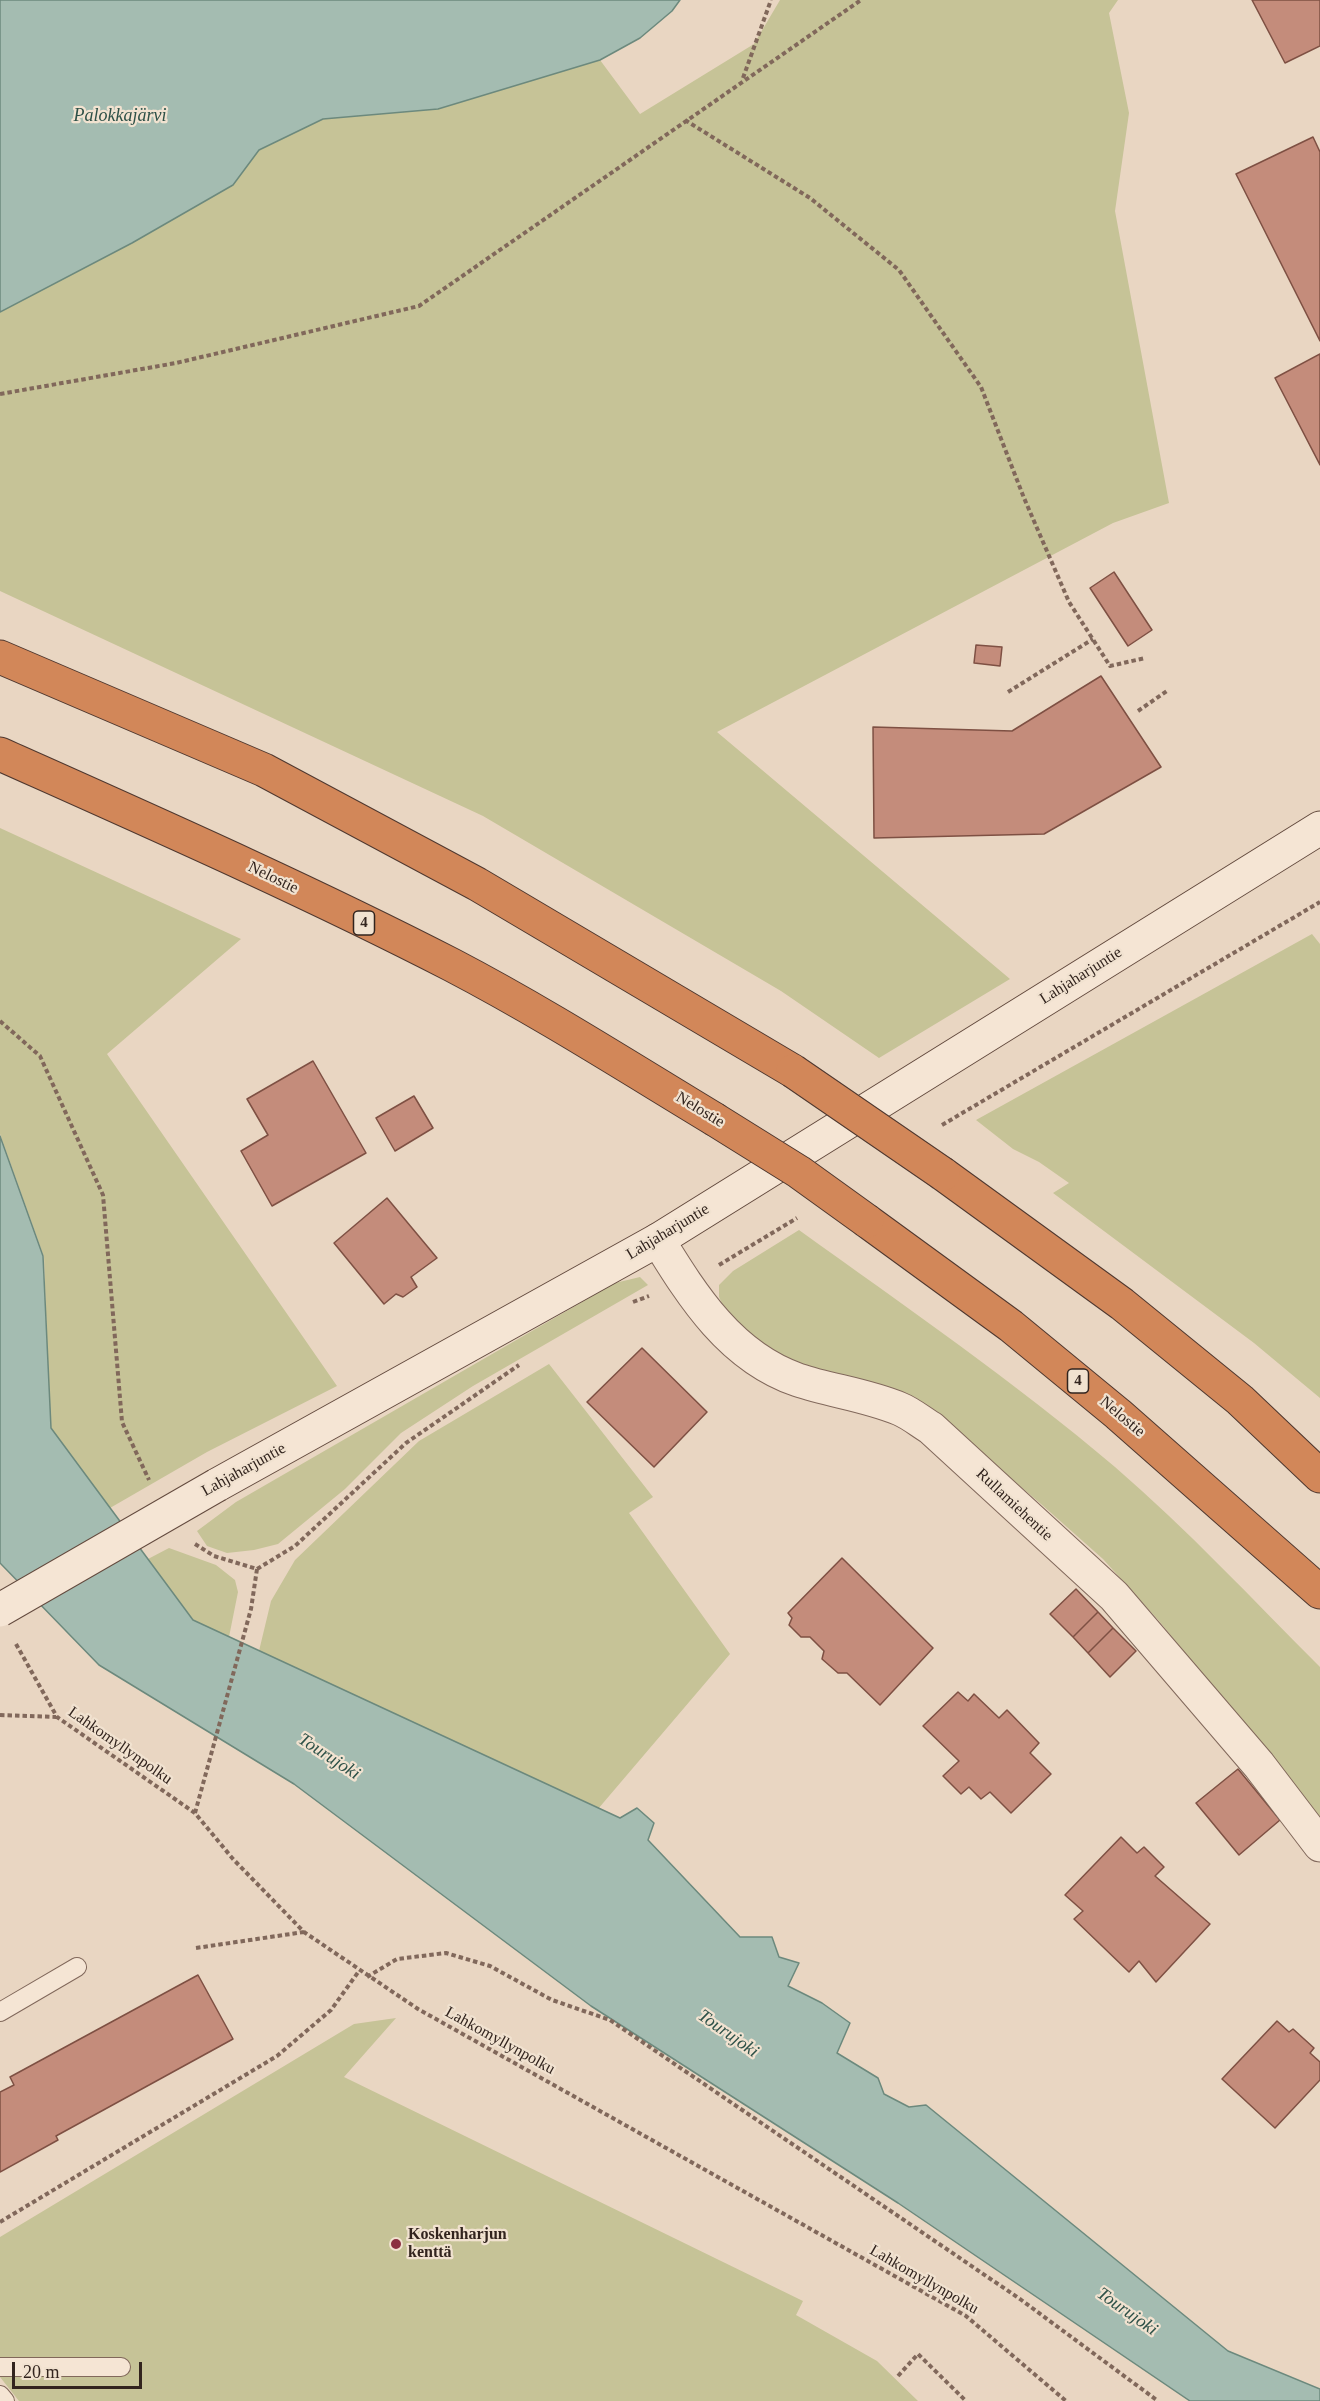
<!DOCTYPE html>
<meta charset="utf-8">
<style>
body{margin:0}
#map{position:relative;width:1320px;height:2401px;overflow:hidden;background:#e9d6c2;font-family:Georgia,serif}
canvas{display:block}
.scale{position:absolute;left:12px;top:2362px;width:130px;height:27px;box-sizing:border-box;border:3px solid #32241e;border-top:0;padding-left:8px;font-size:18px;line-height:21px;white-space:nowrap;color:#32241e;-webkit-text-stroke:4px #f1e2d0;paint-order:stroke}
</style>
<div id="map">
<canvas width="1320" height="2401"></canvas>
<div class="scale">20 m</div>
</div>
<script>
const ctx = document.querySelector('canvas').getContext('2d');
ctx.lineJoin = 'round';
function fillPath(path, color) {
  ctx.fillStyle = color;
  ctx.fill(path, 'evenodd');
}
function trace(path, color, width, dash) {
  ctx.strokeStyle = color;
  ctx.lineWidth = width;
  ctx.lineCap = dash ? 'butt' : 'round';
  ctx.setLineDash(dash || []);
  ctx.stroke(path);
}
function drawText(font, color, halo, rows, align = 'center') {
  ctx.font = font + ' Georgia,serif';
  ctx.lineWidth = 4.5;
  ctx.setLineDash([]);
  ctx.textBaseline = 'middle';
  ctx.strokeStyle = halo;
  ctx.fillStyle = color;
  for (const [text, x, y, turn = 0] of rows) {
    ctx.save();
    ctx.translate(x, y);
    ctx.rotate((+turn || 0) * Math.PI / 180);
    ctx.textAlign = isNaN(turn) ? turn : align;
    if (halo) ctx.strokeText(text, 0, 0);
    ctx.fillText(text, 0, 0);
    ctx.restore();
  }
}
fillPath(new Path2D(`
 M0,0L233,185L259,150L323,119L438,109L600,60L640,114L754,44L780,0H1118L1109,13L1129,113L1115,211L1169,503L1113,523L717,732L1010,979L879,1058L781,991L483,816L0,591Z
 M0,828L241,939L107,1054L337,1386L207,1452L110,1508L50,1428L44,1257L0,1134Z
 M1312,934L1320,944V1398L1254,1343L1053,1193L1069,1183L1039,1162L1013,1149L976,1120Z
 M799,1230C906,1307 1015,1382 1115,1467C1187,1529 1253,1600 1320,1667V1819L1159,1621L1103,1559L1041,1504L915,1397L788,1365L727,1314L719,1297V1285L733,1271Z
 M640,1277L648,1285L473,1386L401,1433L345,1489L278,1544L254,1550L227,1553L207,1546L197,1531L236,1502L615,1283Z
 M549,1364L653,1497L629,1513L730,1654L598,1809L259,1651L271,1601L295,1560L419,1441Z
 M169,1548L216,1565L235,1580L238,1592L229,1637L194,1621L148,1559Z
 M396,2018L344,2077L803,2301L796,2315L877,2361L918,2401H19L0,2377V2237L354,2024Z`), '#c6c397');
const water = new Path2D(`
 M0,0H680L672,11L640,38L600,60L438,109L323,119L259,150L233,185L132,243L0,312Z
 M0,1136L43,1256L51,1428L193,1620L620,1818L637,1808L654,1823L648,1840L740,1937H772L779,1957L799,1963L788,1986L822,2003L850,2023L837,2053L878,2078L884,2094L909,2107L926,2105L1228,2351L1320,2389V2401H1190L898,2203L591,2006L294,1784L99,1665L0,1563Z`);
fillPath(water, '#a4bcb1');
trace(water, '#6c897d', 1.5);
const building = new Path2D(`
 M1252,0H1320V46L1285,63Z
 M1313,137L1320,152V341L1236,174Z
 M1320,354V465L1275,378Z
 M1114,572L1152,630L1128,646L1090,588Z
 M976,645L1002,647L1000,666L974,663Z
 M1101,676L1161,767L1044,834L874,838L873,727L1012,731Z
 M313,1061L366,1153L272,1206L241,1151L268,1135L247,1099Z
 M414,1096L433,1128L395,1151L376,1118Z
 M387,1198L437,1258L411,1277L417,1287L403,1297L396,1294L384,1304L334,1243Z
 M642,1348L707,1412L654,1467L587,1402Z
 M842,1558L933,1648L880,1705L847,1673H838L822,1659L824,1651L810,1637H801L789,1625L792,1618L788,1613Z
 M1076,1589L1098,1612L1073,1637L1050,1614Z
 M1098,1612L1113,1628L1088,1653L1073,1637Z
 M1113,1628L1136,1651L1110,1677L1088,1653Z
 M958,1692L968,1701L974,1694L999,1718L1007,1710L1039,1743L1030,1753L1051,1774L1011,1813L990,1792L981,1799L969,1787L961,1794L943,1776L959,1761L923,1726Z
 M1238,1769L1280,1820L1239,1855L1196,1803Z
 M1121,1837L1137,1853L1144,1847L1164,1867L1155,1876L1210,1924L1156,1982L1139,1961L1129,1972L1074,1919L1083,1911L1065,1895Z
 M198,1975L233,2039L56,2136L58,2140L0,2172V2092L14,2085L10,2077Z
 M1277,2021L1289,2032L1293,2029L1314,2048L1310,2053L1320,2062V2080L1275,2128L1222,2079Z`);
fillPath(building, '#c48c7b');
trace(building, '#7e5043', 1.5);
const lane = new Path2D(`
 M0,2012L77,1967
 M0,2367H121
 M0,2395L5,2401`);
const street = new Path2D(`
 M658,1240C693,1297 731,1357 798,1380C831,1391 867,1395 900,1409C910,1413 921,1422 931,1428L1114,1596L1259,1765L1320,1845`);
const secondary = new Path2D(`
 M217,1485L658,1240L1320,828`);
const highway = new Path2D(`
 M0,657L264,770L477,884L793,1071
 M0,754C152,822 304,889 452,965C542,1012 628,1067 714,1119
 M943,1174L1122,1304L1240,1400L1320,1476
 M867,1221L1011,1326L1118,1414L1320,1592`);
trace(lane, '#81685b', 20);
trace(street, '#81685b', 35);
trace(secondary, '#634a3e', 35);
trace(highway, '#4f382f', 35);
trace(new Path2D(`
 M743,78L771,0
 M685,120L810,198L899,270L981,387L1024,498L1069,602L1110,666L1145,658
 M0,394L176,363L419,306L861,0
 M1008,692L1093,639
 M1138,711L1167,691
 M0,1021L40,1056L103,1195L122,1422L149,1480
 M942,1125L1320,902
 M719,1265L797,1218
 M633,1302L649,1296
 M195,1544L214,1556L257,1569L295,1546L406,1443L519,1365
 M16,1644L57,1717L195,1813L233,1859L304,1932L418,2009L966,2316L1066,2401
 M0,1715L56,1717
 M195,1813L251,1609L257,1569
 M196,1948L304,1932
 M367,1977L397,1959L446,1953L490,1966L552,2000L610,2020L1020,2299L1158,2401
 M0,2222L277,2056L331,2010L359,1971
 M898,2376L918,2354L966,2401`), '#81685b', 4, [4.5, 3]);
trace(lane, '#f5e5d4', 18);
trace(street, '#f5e5d4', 33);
trace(secondary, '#f5e5d4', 33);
trace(highway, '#d28759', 33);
const secondaryBridge = new Path2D(`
 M0,1610L217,1485`);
const highwayBridge = new Path2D(`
 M793,1071L943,1174
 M714,1119L799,1172L867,1221`);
trace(secondaryBridge, '#634a3e', 35, []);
trace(highwayBridge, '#4f382f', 35, []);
trace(secondaryBridge, '#f5e5d4', 33);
trace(highwayBridge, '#d28759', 33);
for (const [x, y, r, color] of [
 [396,2244,6,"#8b3041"]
]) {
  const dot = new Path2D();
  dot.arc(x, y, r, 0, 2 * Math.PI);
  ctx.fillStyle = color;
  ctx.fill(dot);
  trace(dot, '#f1e2d0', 2);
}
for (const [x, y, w] of [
 [364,923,21],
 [1078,1381,21]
]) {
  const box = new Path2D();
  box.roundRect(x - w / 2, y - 12, w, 24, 4.5);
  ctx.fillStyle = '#f1e2d0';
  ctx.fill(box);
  trace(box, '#32241e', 1.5);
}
drawText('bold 15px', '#32241e', null, [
 ["4",364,923],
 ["4",1078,1381]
]);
drawText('16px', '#32241e', '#f1e2d0', [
 ["Nelostie",273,878,26],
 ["Lahjaharjuntie",1081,976,-32],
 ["Nelostie",700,1110,31],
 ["Lahjaharjuntie",668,1232,-31],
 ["Nelostie",1122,1417,40],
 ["Lahjaharjuntie",244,1470,-29],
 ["Rullamiehentie",1014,1505,43],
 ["Lahkomyllynpolku",120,1746,35],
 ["Lahkomyllynpolku",500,2041,29],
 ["Lahkomyllynpolku",924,2280,30]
]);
drawText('bold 16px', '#32241e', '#f1e2d0', [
 ["Koskenharjun",408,2235],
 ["kenttä",408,2253]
], 'left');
drawText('italic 18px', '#2e5148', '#f1e2d0', [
 ["Palokkajärvi",120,116],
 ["Tourujoki",329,1757,33],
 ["Tourujoki",728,2034,35],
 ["Tourujoki",1127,2312,35]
]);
</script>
